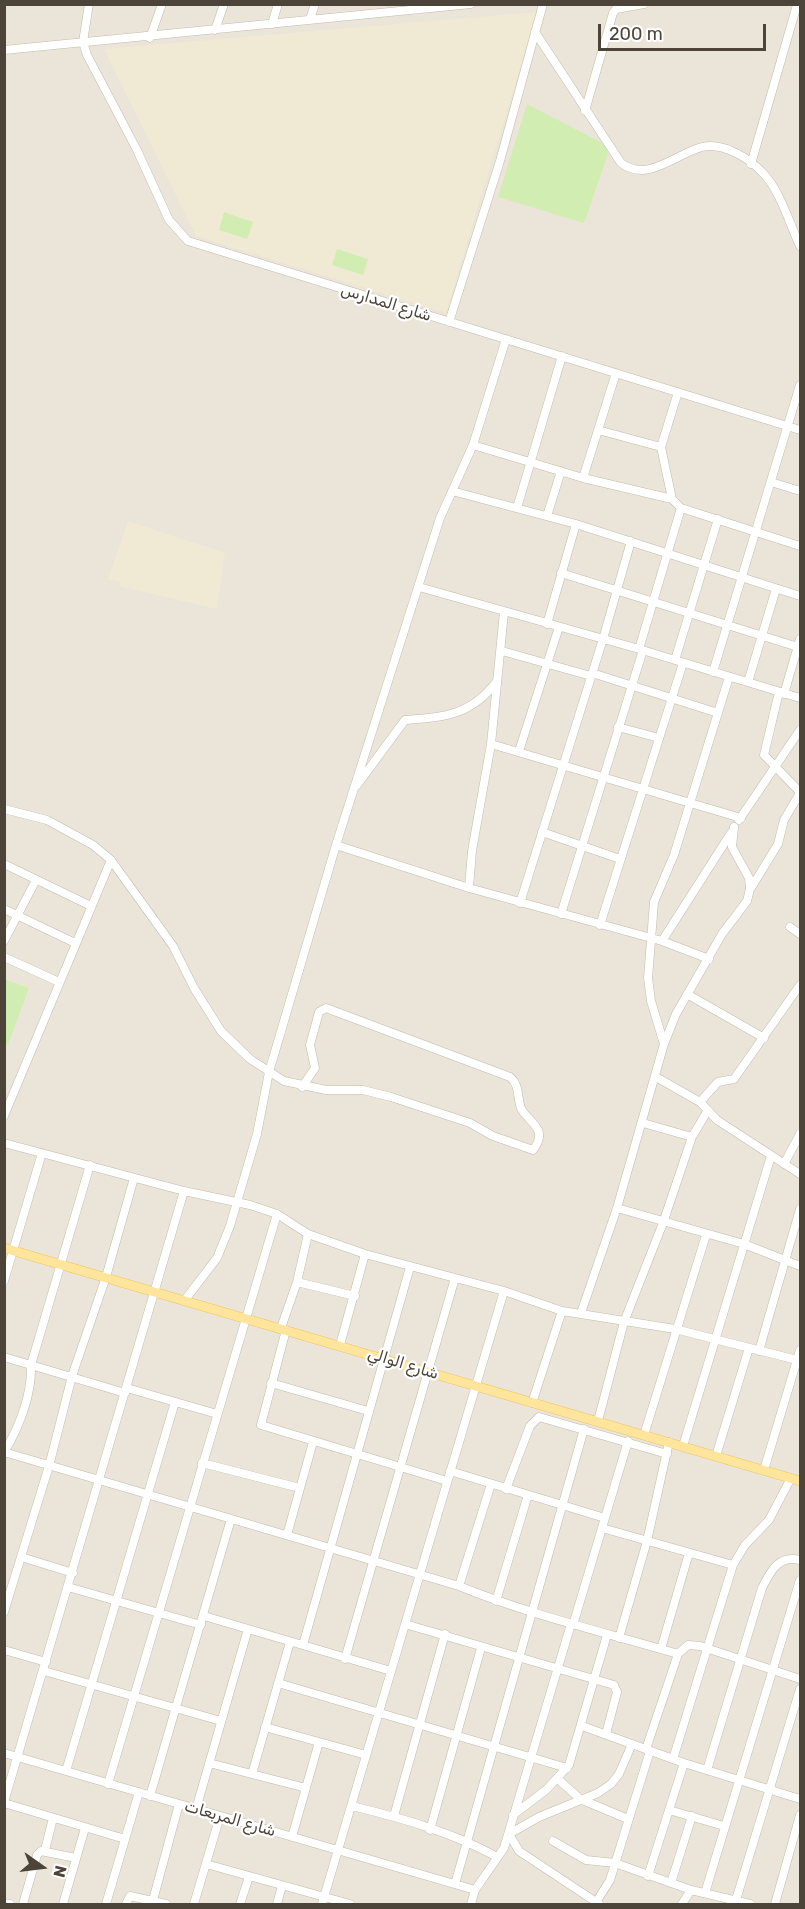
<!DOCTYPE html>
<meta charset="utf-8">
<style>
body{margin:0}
#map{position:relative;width:805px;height:1909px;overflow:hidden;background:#f6f3eb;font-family:Rubik,sans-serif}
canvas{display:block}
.frame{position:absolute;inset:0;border:6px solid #4c4438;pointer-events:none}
.north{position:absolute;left:12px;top:1837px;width:60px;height:60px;-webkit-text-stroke:4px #fff;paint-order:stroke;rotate:104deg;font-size:16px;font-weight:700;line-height:24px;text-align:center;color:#4c4438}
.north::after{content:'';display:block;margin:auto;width:21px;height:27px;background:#4c4438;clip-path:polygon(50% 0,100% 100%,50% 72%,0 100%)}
.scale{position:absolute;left:598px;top:24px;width:168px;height:27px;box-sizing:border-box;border:3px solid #4c4438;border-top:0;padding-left:8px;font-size:18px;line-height:21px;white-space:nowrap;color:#4c4438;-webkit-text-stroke:4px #fff;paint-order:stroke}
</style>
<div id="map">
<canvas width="805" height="1909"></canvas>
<div class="frame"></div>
<div class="north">N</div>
<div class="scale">200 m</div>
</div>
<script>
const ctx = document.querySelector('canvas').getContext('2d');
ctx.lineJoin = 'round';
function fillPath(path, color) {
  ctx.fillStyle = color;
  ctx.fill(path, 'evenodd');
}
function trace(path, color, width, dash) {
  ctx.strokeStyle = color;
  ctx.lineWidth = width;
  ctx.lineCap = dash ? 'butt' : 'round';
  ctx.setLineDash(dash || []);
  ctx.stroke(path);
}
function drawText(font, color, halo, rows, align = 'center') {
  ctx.font = font + ' Rubik,Vazirmatn,sans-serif';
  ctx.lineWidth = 4.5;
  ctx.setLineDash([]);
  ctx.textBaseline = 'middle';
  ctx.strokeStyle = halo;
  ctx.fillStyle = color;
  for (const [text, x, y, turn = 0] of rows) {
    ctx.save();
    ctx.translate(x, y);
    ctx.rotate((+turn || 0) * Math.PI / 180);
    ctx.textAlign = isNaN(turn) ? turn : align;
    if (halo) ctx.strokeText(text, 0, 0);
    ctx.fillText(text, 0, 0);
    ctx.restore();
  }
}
fillPath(new Path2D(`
 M5,5H800V1904H5Z`), '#ebe5d9');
fillPath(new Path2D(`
 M537,12L446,313L196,236L104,49Z
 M128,521L225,553L217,609L119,586L121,582L108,579Z`), '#f0e9d4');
fillPath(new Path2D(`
 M527,104L604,144L608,154L584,223L498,197Z
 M224,212L253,222L247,239L219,230Z
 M337,249L368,259L363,275L332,265Z
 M4,979L29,988L8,1045L4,1043Z`), '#d2edb2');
const minor = new Path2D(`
 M89,4L83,42L87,55L137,150L169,220L188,241L800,430
 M310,19L315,4
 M272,24L278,4
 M215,30L224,4
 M535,32L621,163C648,183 675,154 702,147C723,142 749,158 763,173C781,192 789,223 800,246
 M150,38L162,4
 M4,50L471,4
 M585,111L613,13L616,9L644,4
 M751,164L797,5
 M449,322L500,161L543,4
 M598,430L661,447
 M473,445L583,478L672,499L681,508L800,546
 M583,478L616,373
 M771,482L800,491
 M452,491L576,524L800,596
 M672,499L661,447L678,392
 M517,508L562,356
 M547,516L561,471
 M561,573L798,647
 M419,587L639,649L800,698
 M547,624L576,524
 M639,649L681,508
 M502,651L591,676
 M675,660L718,519
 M713,672L800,385
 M592,673L718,713
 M748,682L776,589
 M779,692L764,755L800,792
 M784,694L800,639
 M618,727L659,738
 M491,744L741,818
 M519,751L559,627
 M357,785L405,720C443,717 471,716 497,681
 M4,809L47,820L93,845L111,860L173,946L194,988L221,1031L250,1059L284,1081L326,1090H363L391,1097L470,1123L493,1136L533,1150C550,1128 527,1122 521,1108C517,1098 520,1085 510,1077L326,1008L319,1012L310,1045L315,1068L302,1087
 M739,820L800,730
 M542,832L620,859
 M336,845L469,888L662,941L709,959
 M4,864L91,906
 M469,888L472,851L491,744L504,612
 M751,888L778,844L784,820L800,793
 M520,903L603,639L631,541
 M4,909L75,943
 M561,914L643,650
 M600,925L683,663
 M790,927L800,934
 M4,941L36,880
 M662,941L731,833
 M4,957L59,982
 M687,994L764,1038
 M664,1044L651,1001L648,978L654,902L674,855L729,677
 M656,1077L700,1102L717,1120L800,1174
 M700,1102L718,1082L734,1079L800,985
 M4,1116L111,860
 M643,1123L692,1137
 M4,1143L184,1191L250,1205L277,1214L308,1234L365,1254L504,1291L562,1311L675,1329L797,1360
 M784,1164L800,1134
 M617,1208L744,1244L800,1266
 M4,1281L42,1153
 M297,1282L355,1296
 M184,1301L217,1258L230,1226L257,1134L269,1072L336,845L440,518L473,445L506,339
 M581,1313L617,1208L664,1044L676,1014L722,934L747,901L750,889L749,878L732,847L734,827
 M281,1328L297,1282L308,1234
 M286,1330L261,1425L447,1481
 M340,1345L365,1254
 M759,1351L800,1209
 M4,1357L125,1393
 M271,1383L368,1411
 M127,1388L217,1414
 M532,1403L562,1311
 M598,1421L624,1322L663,1223L692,1137L708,1110
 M644,1435L706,1235
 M683,1446L771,1156
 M4,1452L459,1586C530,1615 604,1632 678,1654
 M4,1453C19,1427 32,1396 31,1365L90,1165
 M716,1456L749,1348
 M202,1463L300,1488
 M764,1470L800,1350
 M450,1471L605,1518
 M506,1489L530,1426L539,1417L667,1454
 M602,1528L733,1565
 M287,1535L313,1442
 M21,1557L73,1573
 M459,1586L491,1484
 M68,1587L201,1625
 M496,1601L528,1495
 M4,1612L49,1466L72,1376L106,1277L134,1178
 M204,1616L391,1671
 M405,1624L614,1685L617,1692L606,1734
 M573,1625L628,1441
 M619,1638L647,1541L669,1442
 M303,1645L410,1267
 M661,1649L689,1553
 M4,1650L46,1662
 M345,1659L455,1278
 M44,1671L221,1721
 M278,1683L567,1768
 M582,1726L684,1763L800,1799
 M265,1727L366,1755
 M646,1749L678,1654L688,1645L700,1646L800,1679
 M4,1753L475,1890
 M673,1759L733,1565L745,1545L769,1520L791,1478
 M209,1763L306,1788
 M707,1770L762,1588C771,1570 779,1555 800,1560
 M66,1771L175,1402
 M252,1774L290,1642
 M558,1779L580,1799L628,1819
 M108,1784L277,1214
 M150,1796L231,1519
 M4,1802L184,1191
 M4,1803L125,1839
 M352,1806C401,1818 452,1832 497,1857
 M196,1809L248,1629
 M669,1810L724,1826
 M513,1815L546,1790L569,1765L607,1635
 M394,1816L445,1634
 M430,1830L481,1648
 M509,1834L539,1817L598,1793L611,1784L619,1774L632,1744
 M509,1834L519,1851L599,1904
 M292,1837L319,1742
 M553,1841L586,1860L615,1863L691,1890
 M45,1850L53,1818
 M206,1864L350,1904
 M648,1876L684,1763
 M671,1883L692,1816
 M455,1884L584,1429
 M705,1893L800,1580
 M736,1900L800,1689
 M4,1903L10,1904
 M23,1904L37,1855L41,1851L76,1858
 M63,1904L85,1828
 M106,1904L139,1792
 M126,1904L130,1896L166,1904
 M152,1904L179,1804
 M194,1904L220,1816
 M240,1904L249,1877
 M277,1904L282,1886
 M322,1904L504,1291
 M471,1904L475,1890L504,1848L571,1624
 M595,1904L610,1880L650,1751
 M682,1904L691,1890L750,1904
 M775,1904L800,1815`);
const major = new Path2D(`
 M4,1248L800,1481`);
trace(minor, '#c3bbad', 9);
trace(major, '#edc563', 10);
trace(minor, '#fff', 8);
trace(major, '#ffe49c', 9);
drawText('16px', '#4c4438', '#fff', [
 ["شارع المدارس",386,303,17],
 ["شارع الوالي",403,1364,17],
 ["شارع المربعات",230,1819,16]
]);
</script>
